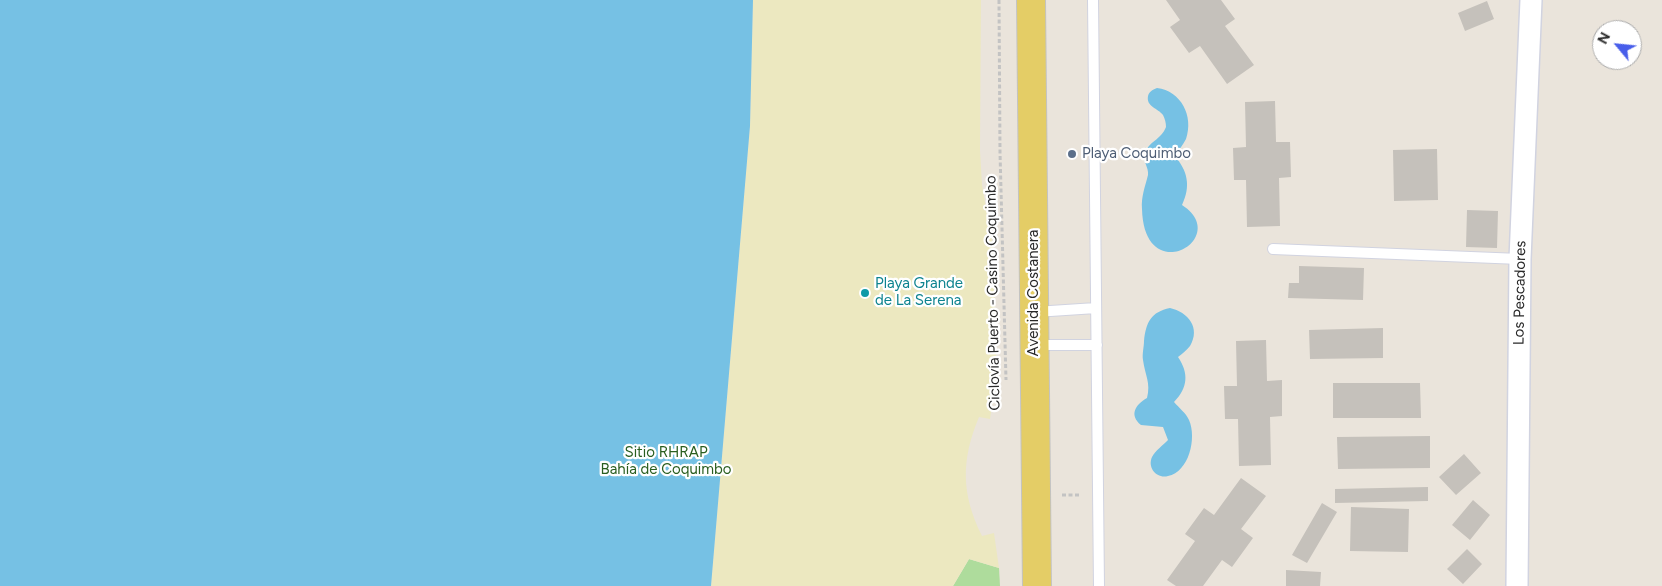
<!DOCTYPE html>
<meta charset="utf-8">
<style>
body{margin:0}
#map{position:relative;width:1662px;height:586px;overflow:hidden;background:#eae4db;font-family:Figtree,sans-serif}
canvas{display:block}
.north{position:absolute;left:1592px;top:20px;width:50px;height:50px;box-sizing:border-box;background:#fff;border:1px solid #a9a9a9;border-radius:50%;rotate:298deg;font-size:14px;font-weight:700;line-height:20px;text-align:center;color:#282828}
.north::after{content:'';display:block;margin:auto;width:18px;height:22px;background:#485eea;clip-path:polygon(50% 0,100% 100%,50% 72%,0 100%)}
</style>
<div id="map">
<canvas width="1662" height="586"></canvas>
<div class="north">N</div>
</div>
<script>
const ctx = document.querySelector('canvas').getContext('2d');
ctx.lineJoin = 'round';
function fillPath(path, color) {
  ctx.fillStyle = color;
  ctx.fill(path, 'evenodd');
}
function trace(path, color, width, dash) {
  ctx.strokeStyle = color;
  ctx.lineWidth = width;
  ctx.lineCap = dash ? 'butt' : 'round';
  ctx.setLineDash(dash || []);
  ctx.stroke(path);
}
function drawText(font, color, halo, rows, align = 'center') {
  ctx.font = font + ' Figtree,sans-serif';
  ctx.lineWidth = 4.5;
  ctx.setLineDash([]);
  ctx.textBaseline = 'middle';
  ctx.strokeStyle = halo;
  ctx.fillStyle = color;
  for (const [text, x, y, turn = 0] of rows) {
    ctx.save();
    ctx.translate(x, y);
    ctx.rotate((+turn || 0) * Math.PI / 180);
    ctx.textAlign = isNaN(turn) ? turn : align;
    if (halo) ctx.strokeText(text, 0, 0);
    ctx.fillText(text, 0, 0);
    ctx.restore();
  }
}
fillPath(new Path2D(`
 M969,559L999,568L1000,586H953Z`), '#aedc9c');
fillPath(new Path2D(`
 M753,0H981L980,150L982,185L994,255L996,359L995,386L990,419L979,417C961,460 961,494 982,536L994,533L999,568L969,559L953,586H711L750,126Z`), '#ece8c0');
fillPath(new Path2D(`
 M0,0H753L750,126L711,586H0Z
 M1157,88C1181,91 1194,116 1186,139C1183,145 1179,150 1174,155C1188,171 1191,186 1182,205C1233,238 1144,290 1142,209C1141,197 1145,187 1148,175C1149,167 1142,161 1145,153C1148,142 1161,140 1166,127C1166,123 1165,119 1163,115C1158,108 1146,107 1148,96C1149,92 1152,90 1157,88Z
 M1170,308C1188,312 1201,328 1190,346C1187,350 1183,353 1178,357C1189,373 1188,388 1174,402C1179,408 1186,413 1189,420C1197,438 1189,472 1168,476C1157,479 1147,468 1152,457C1155,451 1163,445 1168,440L1163,427L1141,425C1129,415 1135,405 1147,398C1151,383 1145,375 1143,360C1142,354 1144,347 1144,341C1146,322 1151,312 1170,308Z`), '#76c1e4');
fillPath(new Path2D(`
 M1166,0H1221L1235,19L1225,26L1254,65L1227,84L1200,46L1189,53L1170,27L1180,20Z
 M1487,1L1494,19L1465,31L1458,13Z
 M1275,101L1276,142H1290L1291,177L1279,178L1280,226L1247,227L1246,180H1234L1233,148L1246,147L1245,102Z
 M1437,149L1438,200L1394,201L1393,150Z
 M1467,210L1498,211L1497,248L1466,247Z
 M1299,266L1364,268L1363,300L1288,298L1289,283H1299Z
 M1383,328V358L1310,359L1309,330Z
 M1266,340L1267,381L1282,380V416L1270,417L1271,465L1239,466L1238,419H1225L1224,386H1237L1236,341Z
 M1333,383H1420L1421,418H1333Z
 M1430,436V468L1338,469L1337,437Z
 M1464,454L1481,473L1456,495L1439,477Z
 M1241,478L1266,496L1241,529L1253,538L1232,567L1222,560L1203,586H1176L1167,580L1195,541L1185,534L1204,508L1214,515Z
 M1428,487V501L1335,503V489Z
 M1473,500L1490,515L1470,540L1452,525Z
 M1322,503L1337,512L1307,563L1292,555Z
 M1351,507L1409,509L1408,552L1350,551Z
 M1467,549L1482,564L1463,584L1447,569Z
 M1286,570L1321,572L1320,586H1286Z`), '#c5c1bb');
const service = new Path2D(`
 M1093,0L1099,586
 M1273,249L1520,259
 M1035,312L1096,308
 M1035,345H1097`);
const minor = new Path2D(`
 M1517,586L1520,259L1531,0`);
const primary = new Path2D(`
 M1031,0L1037,586`);
trace(service, '#d1d3e0', 12);
trace(minor, '#d1d3e0', 24);
trace(primary, '#c3c3c3', 30);
trace(new Path2D(`
 M999,0L1000,152L1006,380
 M1062,495H1081`), '#c3c3c3', 3, [4, 2.5]);
trace(service, '#fff', 10);
trace(minor, '#fff', 21);
trace(primary, '#e4cd66', 28);
for (const [x, y, r, color] of [
 [1072,154,5,"#5c6f8a"],
 [865,293,5,"#0f9aa8"]
]) {
  const dot = new Path2D();
  dot.arc(x, y, r, 0, 2 * Math.PI);
  ctx.fillStyle = color;
  ctx.fill(dot);
  trace(dot, '#fff', 2);
}
drawText('15px', '#4e5e75', '#fff', [
 ["Playa Coquimbo",1082,154]
], 'left');
drawText('15px', '#0d838f', '#fff', [
 ["Playa Grande",875,284],
 ["de La Serena",875,301]
], 'left');
drawText('15px', '#282828', '#fff', [
 ["Ciclovía Puerto - Casino Coquimbo",993,293,-91],
 ["Avenida Costanera",1034,293,-90],
 ["Los Pescadores",1520,293,-89]
]);
drawText('15px', '#295e1f', '#fff', [
 ["Sitio RHRAP",666,453],
 ["Bahía de Coquimbo",666,470]
]);
</script>
